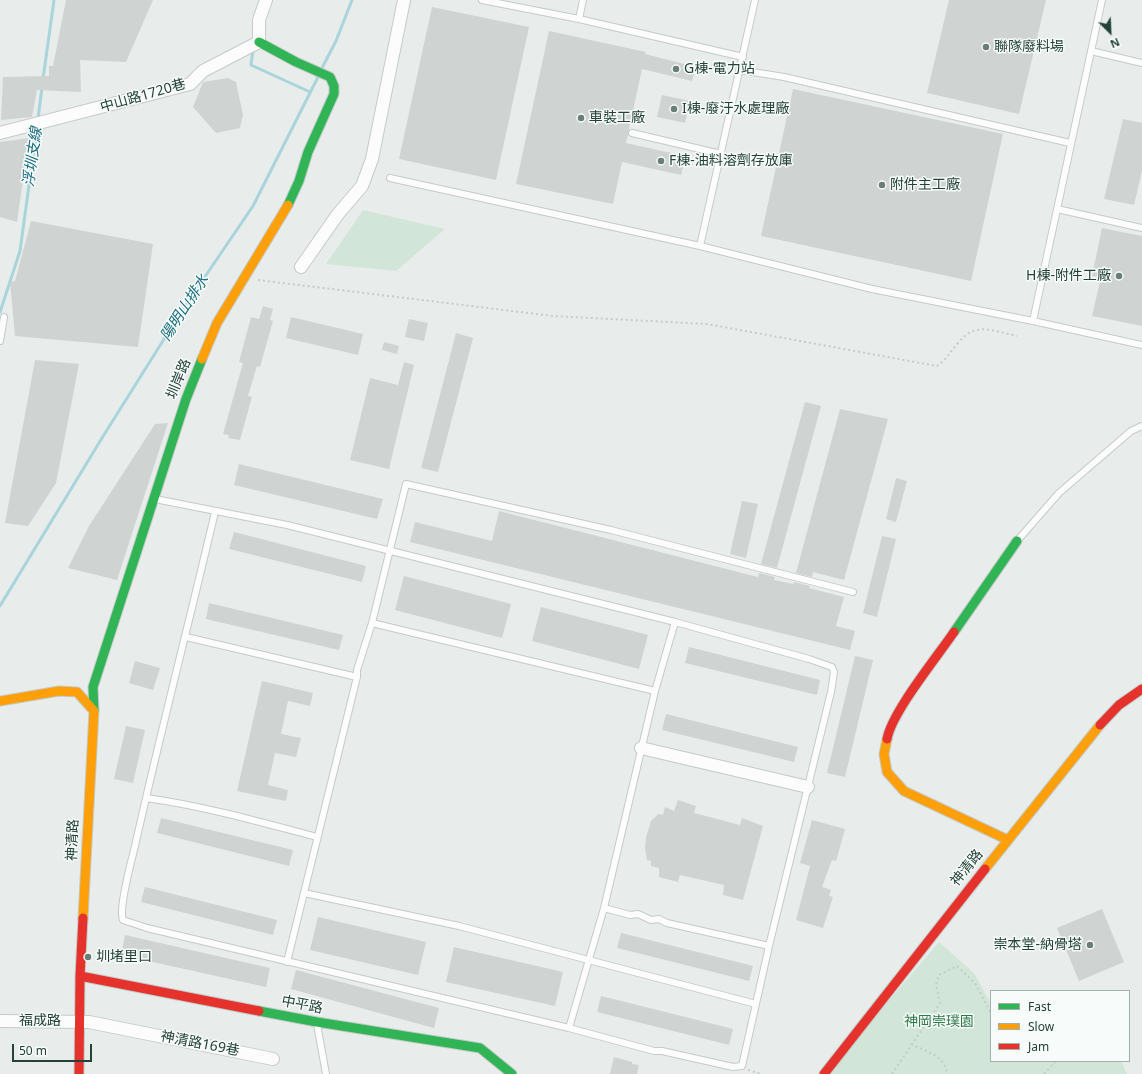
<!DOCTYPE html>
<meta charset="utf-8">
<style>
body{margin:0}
#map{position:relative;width:1142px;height:1074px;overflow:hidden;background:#e8edeb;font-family:"Noto Sans",sans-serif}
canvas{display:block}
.legend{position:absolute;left:990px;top:990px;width:140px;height:72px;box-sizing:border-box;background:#f7fbf9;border:1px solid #a3b1ad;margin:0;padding:5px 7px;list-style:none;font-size:12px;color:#24423a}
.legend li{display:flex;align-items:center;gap:8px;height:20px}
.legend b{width:20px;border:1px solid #a3b1ad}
.north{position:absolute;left:1090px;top:12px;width:40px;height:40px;-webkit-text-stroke:3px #f7fbf9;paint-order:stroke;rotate:156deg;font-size:11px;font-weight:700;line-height:16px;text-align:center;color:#24423a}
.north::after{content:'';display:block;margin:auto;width:14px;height:18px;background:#24423a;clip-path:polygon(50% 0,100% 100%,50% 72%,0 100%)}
.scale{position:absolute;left:12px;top:1044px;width:80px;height:18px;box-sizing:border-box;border:2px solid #24423a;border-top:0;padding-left:5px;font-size:12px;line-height:14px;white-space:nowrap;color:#24423a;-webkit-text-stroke:3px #f7fbf9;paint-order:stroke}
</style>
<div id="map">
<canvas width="1142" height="1074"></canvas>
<ul class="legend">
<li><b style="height:5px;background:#30b455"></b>Fast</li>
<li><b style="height:5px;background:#ff9f0a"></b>Slow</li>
<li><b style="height:5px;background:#e5322d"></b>Jam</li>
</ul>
<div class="north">N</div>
<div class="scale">50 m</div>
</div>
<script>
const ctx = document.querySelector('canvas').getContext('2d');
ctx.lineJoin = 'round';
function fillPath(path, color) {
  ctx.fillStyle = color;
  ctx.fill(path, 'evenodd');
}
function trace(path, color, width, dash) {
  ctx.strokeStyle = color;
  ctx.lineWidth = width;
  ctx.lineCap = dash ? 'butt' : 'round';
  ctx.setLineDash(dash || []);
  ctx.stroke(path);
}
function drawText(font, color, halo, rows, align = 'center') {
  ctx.font = font + ' "Noto Sans","Noto Sans TC",sans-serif';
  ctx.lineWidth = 3;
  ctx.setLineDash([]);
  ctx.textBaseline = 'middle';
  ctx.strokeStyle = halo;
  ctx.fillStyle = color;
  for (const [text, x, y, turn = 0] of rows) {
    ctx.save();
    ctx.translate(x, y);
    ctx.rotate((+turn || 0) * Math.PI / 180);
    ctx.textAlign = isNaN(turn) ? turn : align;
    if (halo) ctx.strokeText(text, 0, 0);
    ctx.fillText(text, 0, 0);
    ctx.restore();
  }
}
fillPath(new Path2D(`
 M363,210L445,229L396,271L326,264Z
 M939,942L974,973L991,1004V1061H1121L1127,1074H826Z`), '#d1e6d8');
trace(new Path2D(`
 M253,49L251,65L310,92
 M322,68L336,41L352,0
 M43,79L54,0
 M38,119L42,87
 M0,312L20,251L37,127
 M0,606L102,438L181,312L253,206L318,77`), '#a9d4db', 3);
fillPath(new Path2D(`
 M66,0H153L126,62L80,60L81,92L37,90L32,117L1,120L3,77L49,76V66H53Z
 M949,0H1046L1019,114L927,93Z
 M432,7L529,27L496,180L399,159Z
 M549,31L646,52L645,54L696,67L692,81L642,69L626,143L685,156L681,175L622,162L613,204L516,184Z
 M228,78L236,82L243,115L240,128L216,133L193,107L203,82Z
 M793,89L1003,134L971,281L761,236Z
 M662,95L690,101L685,123L657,117Z
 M1123,119L1142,123V171L1134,205L1104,199Z
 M29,138L17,222L0,217V142Z
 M31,221L153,244L138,347L15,336L10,282L15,281Z
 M1102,228L1142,236V326L1092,316L1101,277L1092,276Z
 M263,306L273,309L270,320L273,321L260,367L257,366L248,396L252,397L240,440L228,438L229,435L223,434L243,363L239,362L251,317L259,319Z
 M291,317L363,334L358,355L286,338Z
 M409,319L428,323L424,341L405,337Z
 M456,333L473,338L438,472L421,468Z
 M384,342L399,346L397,354L382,350Z
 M35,360L79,364L56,483L28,526L5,523Z
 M404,362L414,365L389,469L350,460L370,378L398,385Z
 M805,402L821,406L777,568L761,564Z
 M840,409L888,419L844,580L813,572L812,577L796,573Z
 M168,423L117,580L68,568L89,526L155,424Z
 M239,464L383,499L377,519L234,485Z
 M896,478L907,481L896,522L886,519Z
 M742,501L758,504L746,558L730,554Z
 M499,511L758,577L759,573L775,577L774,580L793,584L794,582L810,586L809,588L844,597L836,626L855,631L850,650L410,542L415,522L492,541Z
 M234,532L366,566L362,582L229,549Z
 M882,536L896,539L877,617L863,613Z
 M404,576L511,604L502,638L395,610Z
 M209,603L343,635L339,650L206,619Z
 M541,607L648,635L639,669L532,641Z
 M689,647L820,680L817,695L685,663Z
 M855,656L873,660L845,777L827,773Z
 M135,661L160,668L153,690L129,683Z
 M262,681L313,693L310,706L288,701L281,734L301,738L296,757L275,753L268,785L288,790L286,801L237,791Z
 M666,714L798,747L794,762L662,730Z
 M126,726L145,730L133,783L114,779Z
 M678,800L696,806L694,813L740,825L742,818L763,826L743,900L723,895L724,885L680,875L678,882L659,877V868L651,866V861L647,860L645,848L646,837L651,821L658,814L663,815L665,807L674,811Z
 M161,818L293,850L289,866L157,833Z
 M812,820L845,829L836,861L832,860L822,887L831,890L829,896L833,897L823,928L796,920L810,866L800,863Z
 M145,887L277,920L273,935L141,902Z
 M1102,909L1124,962L1079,981L1057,928Z
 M318,917L426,942L418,975L310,950Z
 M621,933L753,966L749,981L617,948Z
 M125,935L270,968L266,987L121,955Z
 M454,947L563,972L555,1006L446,982Z
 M296,970L439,1008L434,1028L291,989Z
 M601,996L733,1029L729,1045L597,1012Z
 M614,1057L632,1062V1064L639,1065L637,1074H610Z`), '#cfd4d2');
const lane = new Path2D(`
 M482,0L579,19L743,57
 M579,19L583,0
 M1091,51L1142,63
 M740,70L784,77L1070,143
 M632,133L721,154
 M390,178L700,246L872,289L1033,321L1142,345
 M1057,209L1142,228
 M700,246L755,0
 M1033,321L1102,0
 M0,341L4,317
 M155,499L287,525L675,622L809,659L832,667L834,672L831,692L769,946L742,1066L733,1067L662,1051H654L569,1028L147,928L123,920C118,909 132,859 135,846C160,734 189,623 215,512
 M1017,541L1059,493L1131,431L1142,426
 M372,623L655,691
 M186,637L357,677
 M146,798C204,806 260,822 317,837
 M304,893L459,926L756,1004
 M604,908L630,915L638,914L651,920L659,919L667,923L769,946
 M287,962L357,677V670L372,623L406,484L611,530L853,592
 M317,1024L326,1074
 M569,1028L604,908L655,691L675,622`);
const street = new Path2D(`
 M0,133L190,84L203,71L259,42V20L266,0
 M301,267L338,214L362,186L372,159L404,0
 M641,748L808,787
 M0,1021L89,1022L273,1059`);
const fast = new Path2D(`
 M259,42L296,62L330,77L334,86V94L308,152L299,181L288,205
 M954,632L1017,541
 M94,711L93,687L186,399L202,359
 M259,1011L317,1022L480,1048L512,1074`);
const slow = new Path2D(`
 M202,359L217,323L288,205
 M0,701L59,691L77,692L94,711L83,918
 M887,739L884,754L887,772L904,791L1008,840
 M985,869L1100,725`);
const jam = new Path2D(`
 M1100,725L1119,705L1142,689
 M887,739C892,712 937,657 954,632
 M80,976L259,1011
 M79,1074L80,976L83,918
 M824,1074L985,869`);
trace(lane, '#c5cac8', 8);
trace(street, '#c5cac8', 14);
trace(fast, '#c3cbc8', 11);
trace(slow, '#c3cbc8', 11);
trace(jam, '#c3cbc8', 11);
trace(new Path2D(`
 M258,280L553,316L707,324L937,366C948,358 949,353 958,343C976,321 992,331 1017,336
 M911,1044C925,1051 946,1056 947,1074
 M748,1070L761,1074
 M892,1074L940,1003L936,985L939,975L957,966L975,983L991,1013
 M1044,1074L1056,1061`), '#c3ccca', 2, [2, 3]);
trace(lane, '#fcfcfc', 6);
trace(street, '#fcfcfc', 12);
trace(fast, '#30b455', 9);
trace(slow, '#ff9f0a', 9);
trace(jam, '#e5322d', 9);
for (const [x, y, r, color] of [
 [986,47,4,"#697e78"],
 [676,69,4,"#697e78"],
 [674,109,4,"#697e78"],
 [581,118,4,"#697e78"],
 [661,161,4,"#697e78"],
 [882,185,4,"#697e78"],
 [1119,276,4,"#697e78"],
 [1090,945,4,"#697e78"],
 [88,957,4,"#697e78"]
]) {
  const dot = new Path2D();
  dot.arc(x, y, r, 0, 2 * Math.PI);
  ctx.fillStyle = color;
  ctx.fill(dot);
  trace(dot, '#f7fbf9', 1.5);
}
drawText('14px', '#24423a', '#f7fbf9', [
 ["聯隊廢料場",994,47],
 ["G棟-電力站",684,69],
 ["I棟-廢汙水處理廠",682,109],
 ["車裝工廠",589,118],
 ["F棟-油料溶劑存放庫",669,161],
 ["附件主工廠",890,185],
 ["H棟-附件工廠",1111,276,"right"],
 ["崇本堂-納骨塔",1082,945,"right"],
 ["圳堵里口",96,957]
], 'left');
drawText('14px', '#24423a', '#f7fbf9', [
 ["中山路1720巷",143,96,-16],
 ["圳岸路",179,379,-68],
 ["神清路",73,840,-87],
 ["神清路",967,868,-51],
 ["中平路",302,1005,11],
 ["福成路",40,1021],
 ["神清路169巷",200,1044,11]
]);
drawText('14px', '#2d7a4b', '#f7fbf9', [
 ["神岡崇璞園",939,1022]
]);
drawText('italic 15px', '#1c6f80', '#f7fbf9', [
 ["浮圳支線",33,157,-82],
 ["陽明山排水",185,308,-57]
]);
</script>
